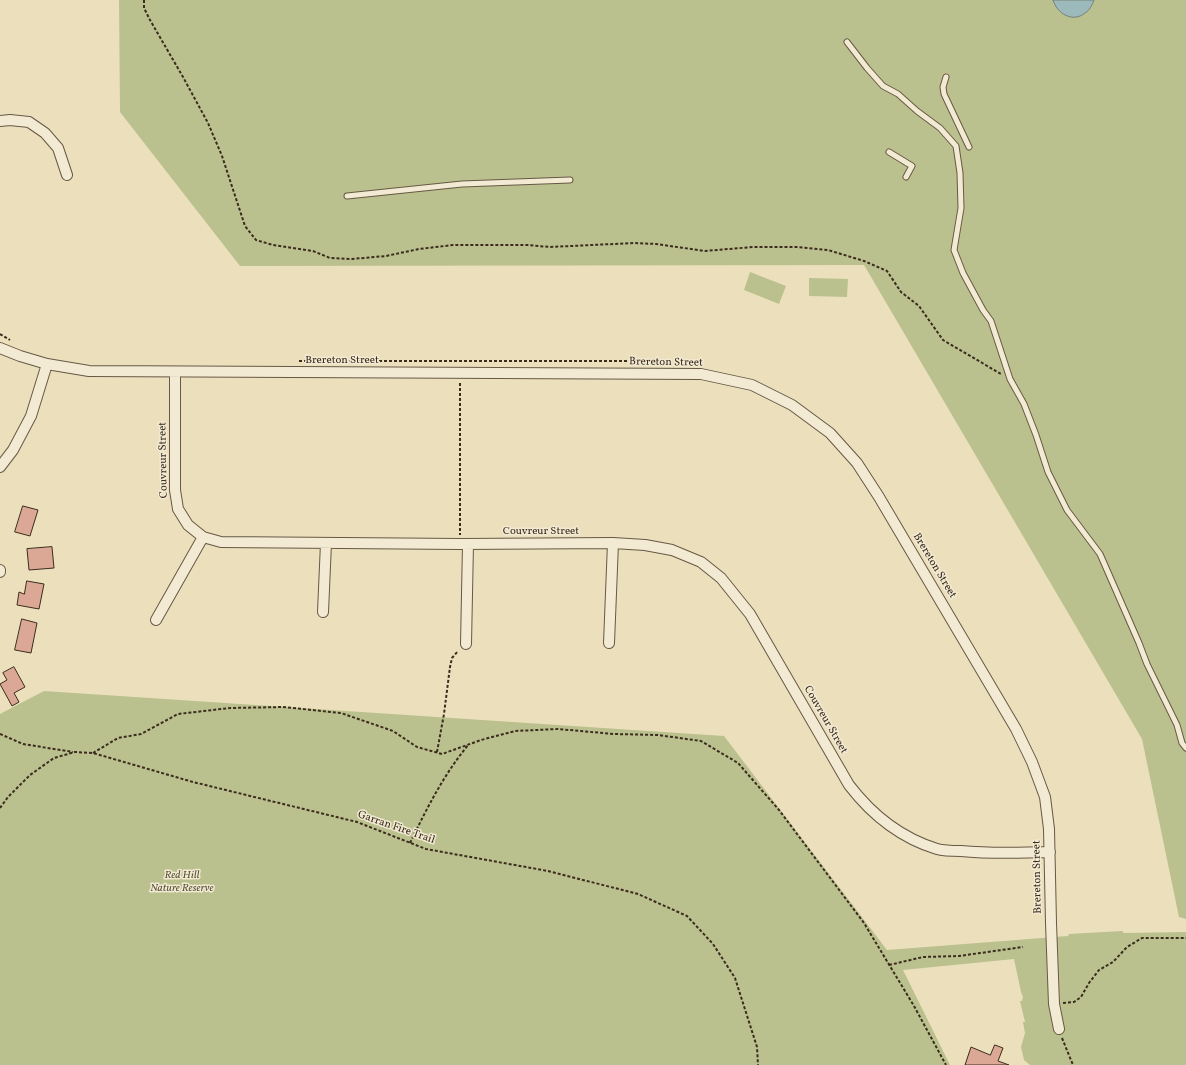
<!DOCTYPE html>
<style>
body{margin:0}
canvas{display:block;background:#ebdfbc}
</style>
<canvas width="1186" height="1065"></canvas>
<script>
const ctx = document.querySelector('canvas').getContext('2d');
ctx.lineJoin = 'round';
function fillPath(path, color) {
  ctx.fillStyle = color;
  ctx.fill(path, 'evenodd');
}
function trace(path, color, width, dash) {
  ctx.strokeStyle = color;
  ctx.lineWidth = width;
  ctx.lineCap = dash ? 'butt' : 'round';
  ctx.setLineDash(dash || []);
  ctx.stroke(path);
}
function drawText(font, color, halo, rows, align = 'center') {
  ctx.font = font + ' Vollkorn,serif';
  ctx.lineWidth = 3;
  ctx.setLineDash([]);
  ctx.textBaseline = 'middle';
  ctx.strokeStyle = halo;
  ctx.fillStyle = color;
  for (const [text, x, y, turn = 0] of rows) {
    ctx.save();
    ctx.translate(x, y);
    ctx.rotate((+turn || 0) * Math.PI / 180);
    ctx.textAlign = isNaN(turn) ? turn : align;
    if (halo) ctx.strokeText(text, 0, 0);
    ctx.fillText(text, 0, 0);
    ctx.restore();
  }
}
fillPath(new Path2D(`
 M119,0H1186V919L1179,917L1142,739L864,265L240,266L120,112Z
 M750,272L786,286L779,304L744,290Z
 M809,278L848,279L847,297L809,296Z
 M44,691L724,736L887,950L1068,936L1069,934L1122,931L1124,933L1186,932V1065H1030L1024,1060L1021,1047L1025,1033L1023,1022H1025L1020,1001H1022L1023,997L1021,992L1014,959L903,970L950,1065H0V714Z`), '#bbc18e');
const water = new Path2D(`
 M1053,0H1094C1092,5 1090,10 1085,13C1073,23 1057,14 1053,0Z`);
fillPath(water, '#9cbabb');
trace(water, '#75817c', 1);
const building = new Path2D(`
 M23,506L38,510L30,536L15,532Z
 M52,547L54,568L29,570L27,549Z
 M27,581L44,584L39,609L17,605L19,592L24,594Z
 M22,619L37,623L31,653L15,650Z
 M14,667L25,687L14,693L19,702L12,706L0,684L7,680L3,673Z
 M995,1045L1003,1048L998,1061L1009,1065H965L971,1047L990,1055Z`);
fillPath(building, '#daa895');
trace(building, '#3b2c1d', 1);
const lane = new Path2D(`
 M847,42L867,68L883,86L898,94L917,111L940,128L956,146L960,173L961,208L954,250L963,273L983,310L991,321L1010,379L1024,404L1036,435L1048,472L1067,510L1100,554L1139,643L1147,664L1177,725L1182,743L1186,748
 M946,77L943,87L944,94L969,147
 M889,152L912,166L906,177
 M347,196L462,184L570,180`);
const street = new Path2D(`
 M0,121L10,120L29,122L45,133L58,148L67,175
 M0,348L20,356L47,364L89,371L701,374L752,385L792,405L830,433L857,463L879,497L1016,729L1032,762L1045,797L1049,829L1051,923L1054,1004L1059,1029
 M175,372V490L178,509L188,525L203,537L221,542L461,544L613,543L645,545L672,550L701,562L721,578L750,614L849,785C872,815 901,838 937,849C944,851 954,851 961,851C991,854 1021,853 1050,852
 M0,467L13,450L31,416L47,364
 M0,570V572
 M323,612L326,543
 M156,620L203,537
 M609,643L613,543
 M466,644L468,544`);
trace(lane, '#675945', 7);
trace(street, '#675945', 12);
trace(new Path2D(`
 M144,0V8L150,20L183,77L208,123L222,156L245,226L256,240L273,245L313,251L330,258L352,259L386,256L419,249L453,245H527L550,247L634,243L656,244L705,251L753,247H798L828,250L864,261L887,271L901,292L919,306L943,340L1001,374
 M0,334L10,340
 M299,361H649L670,362
 M460,383V535
 M0,734L23,744L73,752
 M437,752L444,714L450,667L452,658L458,651
 M93,753L118,738L141,734L178,714L230,708L283,707L341,713L393,731L417,747L442,754L481,740L515,731L558,729L614,734L658,735L701,741L738,763L779,810L864,923L914,1006L946,1065
 M0,808L8,797L30,775L54,758L75,752L93,753L193,782L357,822L426,849L548,871L638,894L687,916L713,944L735,978L757,1047L758,1065
 M410,843C427,808 444,774 469,744
 M889,965L923,957L959,956L1023,947
 M1063,1003L1074,1002L1081,997L1089,983L1099,970L1113,962L1127,947L1142,938H1186
 M1062,1038L1073,1065`), '#3b2c1d', 2, [3, 2]);
trace(lane, '#f2ead3', 5);
trace(street, '#f2ead3', 10);
drawText('11px', '#3b2c1d', '#f2ead3', [
 ["Brereton Street",342,361],
 ["Brereton Street",666,363,1],
 ["Couvreur Street",164,460,-91],
 ["Couvreur Street",541,532],
 ["Brereton Street",934,566,59],
 ["Couvreur Street",825,720,60],
 ["Garran Fire Trail",396,828,19],
 ["Brereton Street",1038,877,-91]
]);
drawText('italic 11px', '#5b5139', '#f2ead3', [
 ["Red Hill",182,876],
 ["Nature Reserve",182,889]
]);
</script>
